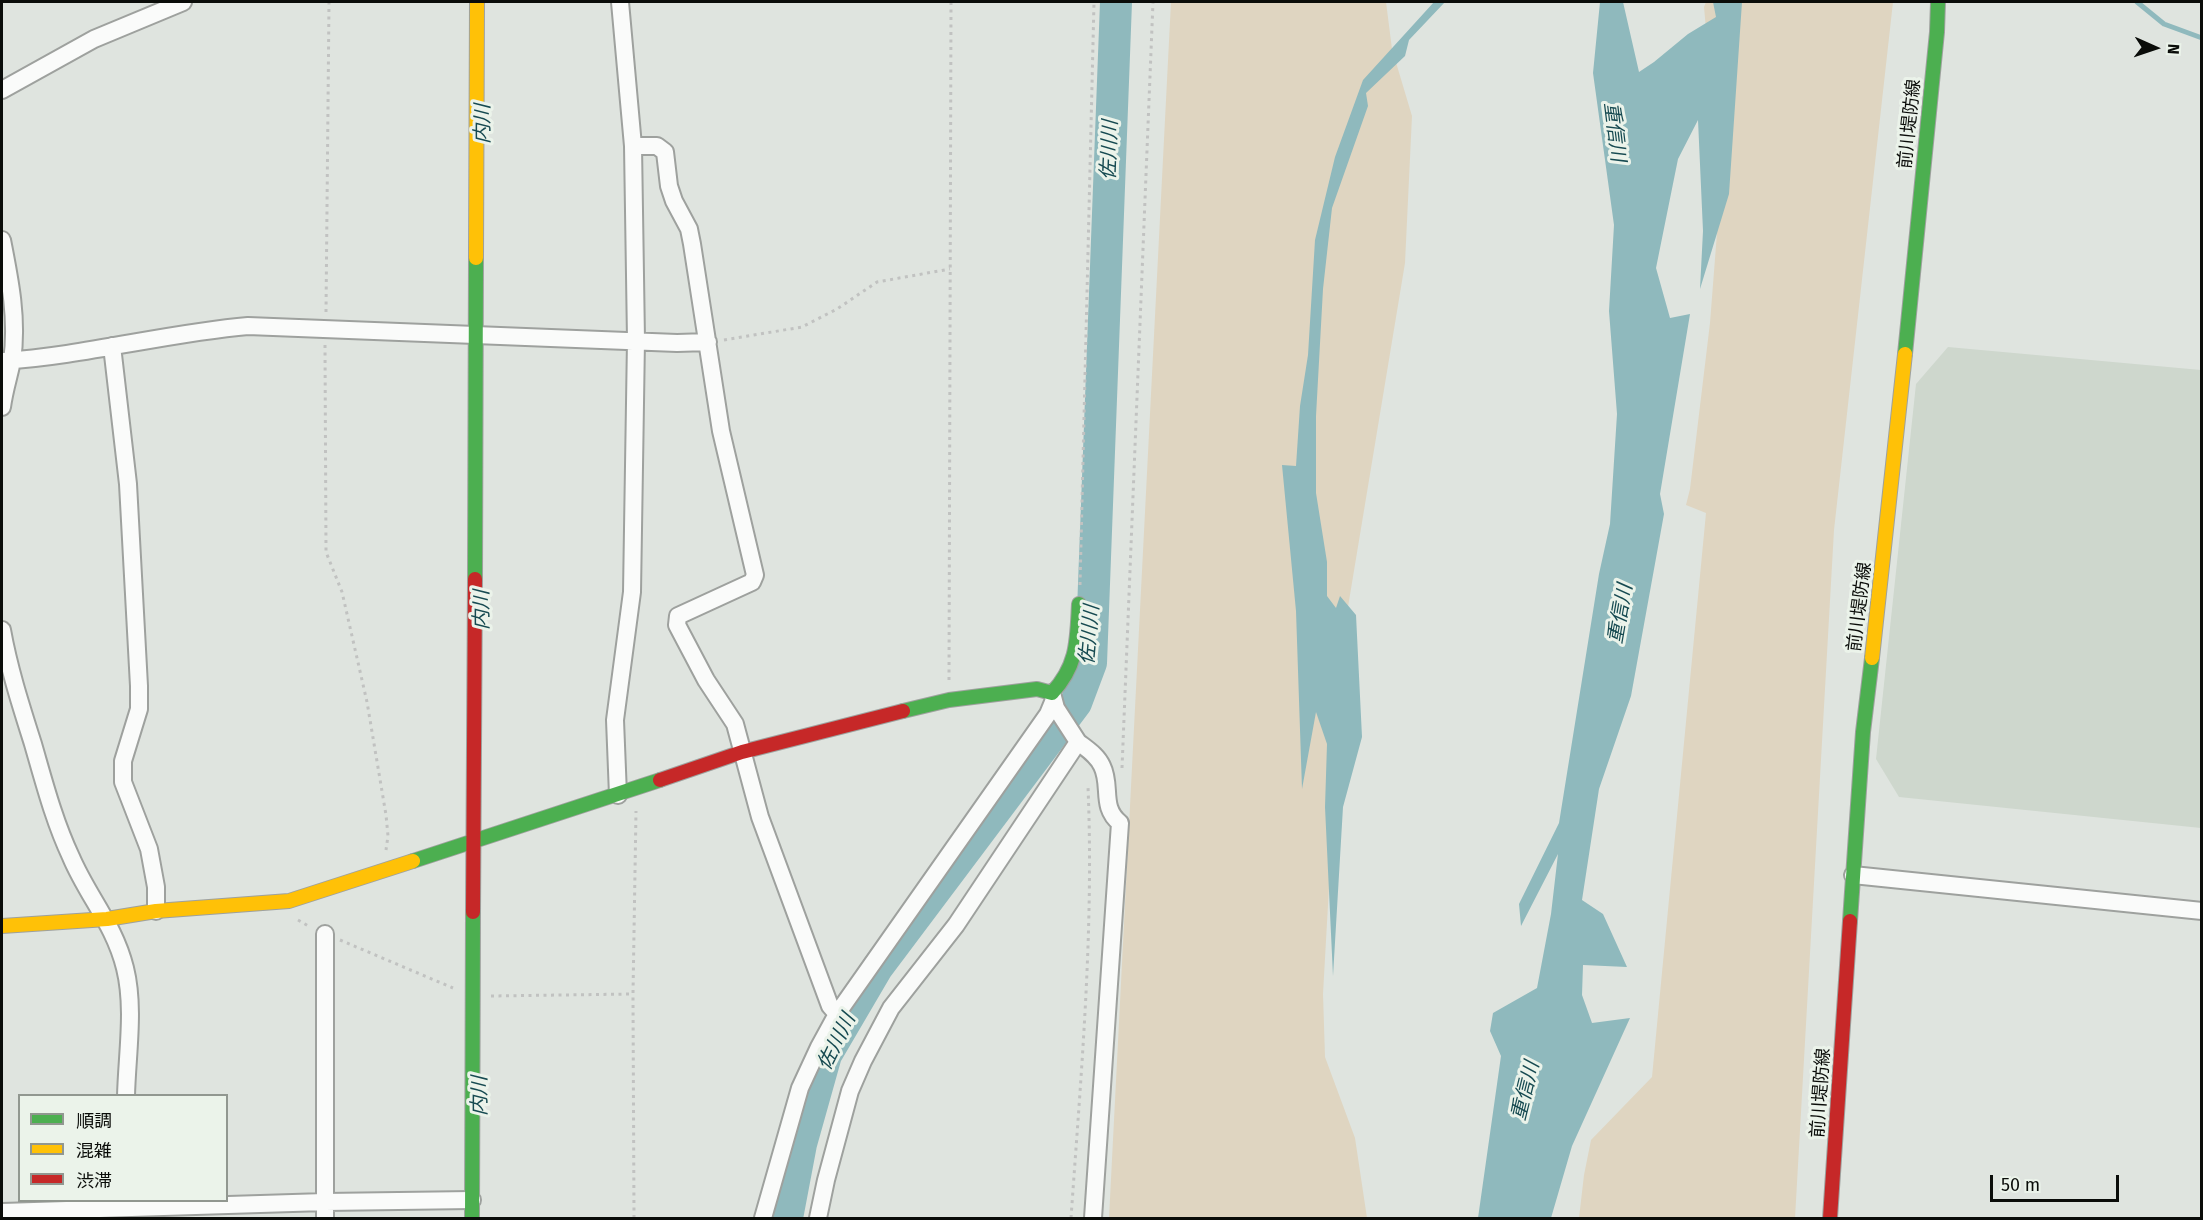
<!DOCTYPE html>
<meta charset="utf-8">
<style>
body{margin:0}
#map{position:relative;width:2203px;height:1220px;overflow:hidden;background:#dfe4df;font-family:"Fira Sans","Noto Sans JP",sans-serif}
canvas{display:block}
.frame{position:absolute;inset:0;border:3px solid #0a0c09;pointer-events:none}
.legend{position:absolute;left:18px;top:1094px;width:210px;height:108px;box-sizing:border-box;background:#ebf3ea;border:2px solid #919790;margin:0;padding:8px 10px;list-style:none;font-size:18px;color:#0a0c09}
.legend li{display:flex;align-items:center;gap:12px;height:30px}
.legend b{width:30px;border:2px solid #919790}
.north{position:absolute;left:2125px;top:18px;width:60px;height:60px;-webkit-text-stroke:4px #ebf3ea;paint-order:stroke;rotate:93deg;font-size:16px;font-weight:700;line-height:24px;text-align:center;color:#0a0c09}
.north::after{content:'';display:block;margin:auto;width:21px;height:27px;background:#0a0c09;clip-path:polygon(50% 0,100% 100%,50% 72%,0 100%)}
.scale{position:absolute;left:1990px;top:1175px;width:129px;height:27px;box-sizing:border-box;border:3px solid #0a0c09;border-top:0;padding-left:8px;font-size:18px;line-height:21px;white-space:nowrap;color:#0a0c09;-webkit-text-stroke:4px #ebf3ea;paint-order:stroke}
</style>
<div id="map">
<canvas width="2203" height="1220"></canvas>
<div class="frame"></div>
<ul class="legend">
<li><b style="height:8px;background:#4caf50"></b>順調</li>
<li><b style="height:8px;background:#ffc107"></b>混雑</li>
<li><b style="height:8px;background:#c62828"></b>渋滞</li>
</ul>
<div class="north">N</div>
<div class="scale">50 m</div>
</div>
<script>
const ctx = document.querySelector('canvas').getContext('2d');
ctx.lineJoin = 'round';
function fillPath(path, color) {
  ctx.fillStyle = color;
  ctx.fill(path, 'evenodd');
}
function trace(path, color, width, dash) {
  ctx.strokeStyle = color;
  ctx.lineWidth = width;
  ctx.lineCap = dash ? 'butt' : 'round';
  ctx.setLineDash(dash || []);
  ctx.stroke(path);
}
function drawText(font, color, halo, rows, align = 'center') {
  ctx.font = font + ' "Fira Sans","Noto Sans JP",sans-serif';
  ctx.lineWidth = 6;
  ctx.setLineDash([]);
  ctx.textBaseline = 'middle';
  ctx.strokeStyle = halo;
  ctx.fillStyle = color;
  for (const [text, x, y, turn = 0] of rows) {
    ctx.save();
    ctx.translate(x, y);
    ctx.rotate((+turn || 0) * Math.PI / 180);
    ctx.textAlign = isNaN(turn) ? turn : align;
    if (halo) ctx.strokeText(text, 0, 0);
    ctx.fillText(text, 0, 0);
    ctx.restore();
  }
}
fillPath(new Path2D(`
 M1948,347L2201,370V828L1899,797L1876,759L1916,384Z`), '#ced7cd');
fillPath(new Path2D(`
 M1171,2H1386L1392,49L1412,116L1405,263L1343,637L1323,994L1325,1057L1355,1138L1367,1218H1109Z
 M1706,2H1893L1834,530L1795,1218H1579L1584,1175L1591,1140L1652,1077L1706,513L1686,505L1690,489L1710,323L1717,233L1711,84L1704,7Z`), '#dfd5c1');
fillPath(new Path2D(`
 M1434,2H1445L1409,40L1405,56L1366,93L1368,106L1332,208L1323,289L1316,416V493L1327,562V596L1336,608L1340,596L1356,615L1362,737L1343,807L1333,976L1325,807L1327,744L1316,712L1302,789L1296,611L1282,465L1296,466L1300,406L1308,355L1315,240L1335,157L1363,80Z
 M1600,2H1623L1639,72L1654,62L1688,34L1716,17L1713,2H1742L1729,194L1700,289L1703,231L1698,120L1678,159L1656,268L1670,318L1690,314L1660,494L1664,514L1631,696L1599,789L1582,900L1603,914L1627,967L1583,965L1582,995L1592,1023L1630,1018L1572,1146L1551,1218H1478L1501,1056L1490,1031L1493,1013L1537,988L1551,914L1558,854L1521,926L1519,904L1559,823L1599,574L1610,524L1617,414L1609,311L1614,225L1593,73Z`), '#8fb9bd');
trace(new Path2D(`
 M2137,2L2164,24L2202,38`), '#8fb9bd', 5);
trace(new Path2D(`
 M787,1218L801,1144L826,1055L877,968L1076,703L1091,663L1116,2`), '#8fb9bd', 32);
const street = new Path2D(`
 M2,90L94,39L183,2
 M633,146H657L665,152L669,186L674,201L689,229L692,244L721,431L755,575L752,582L678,616L677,625L706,680L735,724L760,817L830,1006L837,1014
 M2,240C10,280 18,320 12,361C9,376 4,391 2,407
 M112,346L128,484L139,686V709L123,761V782L149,849L156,887V911
 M2,361C84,356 166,333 248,326L677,343L708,342
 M2,630C9,669 21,706 33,744C44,782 54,821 71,857C88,897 114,924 125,968C135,1008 127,1054 126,1096
 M1078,742C1087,749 1097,755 1102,766C1112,786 1100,807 1120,823L1093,1218
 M618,795L615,720L632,592L636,340L633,146L620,2
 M1853,875L2202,911
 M325,934V1218
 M2,1212L325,1202L472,1200
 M763,1218L800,1088L819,1047L837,1014L1048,714L1053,702
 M818,1218L826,1180L850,1091L863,1061L891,1008L956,925L1078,742L1056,708L1052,693`);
const fast = new Path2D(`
 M1905,354L1937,32L1938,2
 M475,579L476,258
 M903,711L949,700L1037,689L1052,693C1078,665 1077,640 1079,604
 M413,861L660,780
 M1850,921L1863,732L1872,658
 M472,1218L473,912`);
const slow = new Path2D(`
 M476,258L477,2
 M1872,658L1905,354
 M2,926L107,919L156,911L289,901L413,861`);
const jam = new Path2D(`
 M660,780L742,752L903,711
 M473,912L475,579
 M1830,1218L1850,921`);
trace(street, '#9ea19e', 20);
trace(fast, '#9ea19e', 16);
trace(slow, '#9ea19e', 16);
trace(jam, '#9ea19e', 16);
trace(new Path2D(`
 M326,312L329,2
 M724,340L802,327L837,309L877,282L950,269
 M325,345L326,552L342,592L367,702L386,815L388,836L386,850
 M1080,585L1094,2
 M949,680L951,2
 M1122,768L1153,2
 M298,920L310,927
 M340,940L453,988
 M491,996L633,994
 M634,1218L633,994L636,811
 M1071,1218C1081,1075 1094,931 1088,787`), '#c1c2c1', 3, [3, 4.5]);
trace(street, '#fafbfa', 16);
trace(fast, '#4caf50', 14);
trace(slow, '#ffc107', 14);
trace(jam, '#c62828', 14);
drawText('18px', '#0a0c09', '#ebf3ea', [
 ["前川堤防線",1910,124,-84],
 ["前川堤防線",1860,607,-83],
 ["前川堤防線",1821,1093,-86]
]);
drawText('italic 20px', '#164a51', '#ebf3ea', [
 ["内川",483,124,-90],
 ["重信川",1614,132,83],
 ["佐川川",1110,150,-88],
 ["内川",482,610,-90],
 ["重信川",1621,614,-80],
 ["佐川川",1090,635,-85],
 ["佐川川",837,1042,-64],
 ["重信川",1526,1091,-76],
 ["内川",480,1096,-90]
]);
</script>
